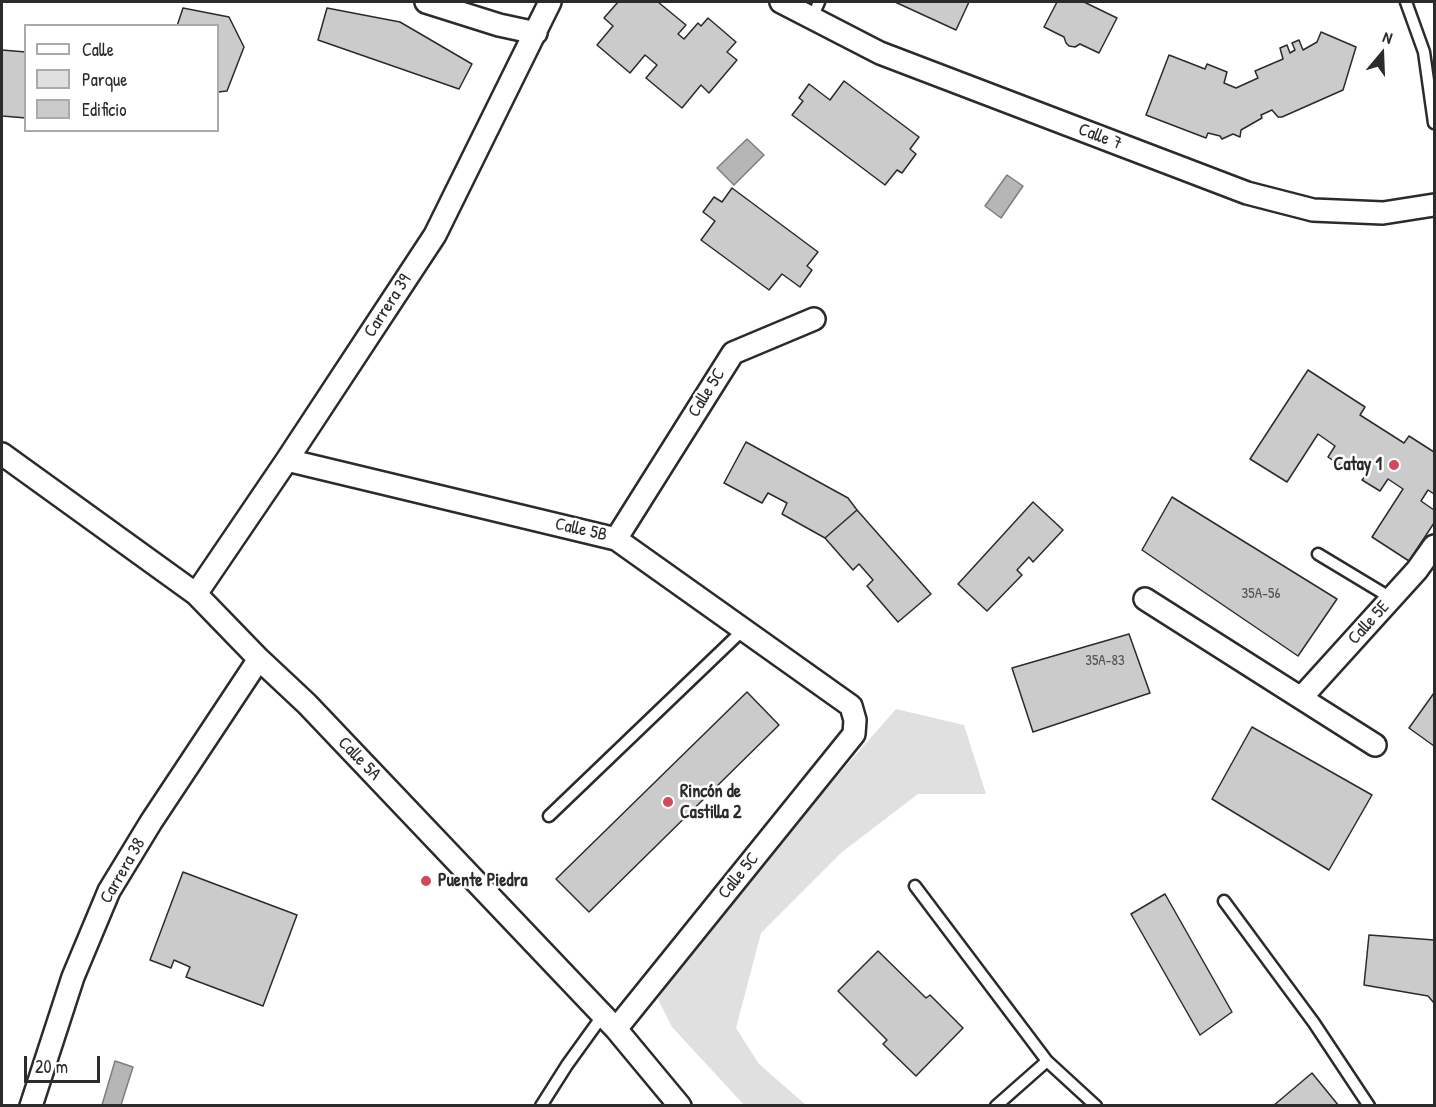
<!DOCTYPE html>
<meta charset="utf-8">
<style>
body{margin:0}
#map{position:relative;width:1436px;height:1107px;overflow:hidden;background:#fff;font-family:"Patrick Hand",sans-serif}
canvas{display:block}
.frame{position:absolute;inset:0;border:3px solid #2b2b2b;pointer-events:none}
.legend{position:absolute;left:24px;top:24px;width:195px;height:108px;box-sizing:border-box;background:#fff;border:2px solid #aaa;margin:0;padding:8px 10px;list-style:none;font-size:18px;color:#2b2b2b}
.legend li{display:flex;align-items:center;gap:12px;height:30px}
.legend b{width:30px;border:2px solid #aaa}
.north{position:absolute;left:1352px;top:24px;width:60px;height:60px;-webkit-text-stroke:4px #fff;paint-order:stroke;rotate:19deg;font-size:16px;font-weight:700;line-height:24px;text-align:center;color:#2b2b2b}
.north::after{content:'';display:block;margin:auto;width:21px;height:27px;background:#2b2b2b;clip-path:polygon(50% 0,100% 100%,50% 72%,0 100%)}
.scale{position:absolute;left:24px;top:1056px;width:76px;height:27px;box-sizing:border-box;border:3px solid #2b2b2b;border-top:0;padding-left:8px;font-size:18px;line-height:21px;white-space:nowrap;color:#2b2b2b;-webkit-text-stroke:4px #fff;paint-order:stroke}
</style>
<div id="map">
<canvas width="1436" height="1107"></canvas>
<div class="frame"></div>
<ul class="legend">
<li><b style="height:8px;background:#fff"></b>Calle</li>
<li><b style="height:16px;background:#e0e0e0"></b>Parque</li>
<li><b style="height:16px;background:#cbcbcb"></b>Edificio</li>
</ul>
<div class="north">N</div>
<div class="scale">20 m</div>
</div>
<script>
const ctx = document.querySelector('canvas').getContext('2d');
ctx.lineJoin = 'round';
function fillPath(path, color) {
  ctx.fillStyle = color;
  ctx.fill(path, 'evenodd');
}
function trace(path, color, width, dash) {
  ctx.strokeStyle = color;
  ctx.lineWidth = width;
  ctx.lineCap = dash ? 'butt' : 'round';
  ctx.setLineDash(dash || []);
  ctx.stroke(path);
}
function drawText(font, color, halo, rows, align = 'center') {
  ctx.font = font + ' "Patrick Hand",sans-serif';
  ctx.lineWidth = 5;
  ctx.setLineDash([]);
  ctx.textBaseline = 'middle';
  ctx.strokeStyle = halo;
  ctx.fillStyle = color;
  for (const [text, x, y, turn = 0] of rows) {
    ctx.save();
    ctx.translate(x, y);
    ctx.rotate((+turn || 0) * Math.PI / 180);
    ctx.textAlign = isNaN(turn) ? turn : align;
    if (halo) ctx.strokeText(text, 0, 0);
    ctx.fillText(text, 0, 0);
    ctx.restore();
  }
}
fillPath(new Path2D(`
 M896,709L964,725L986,794H918L842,852L761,933L736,1028L759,1064L806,1105H744L672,1027L658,999L701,931Z`), '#e0e0e0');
const water = new Path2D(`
 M747,139L764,155L734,185L717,168Z
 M1007,175L1023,186L1001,218L985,206Z
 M115,1061L133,1067L121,1105H102Z`);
fillPath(water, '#b6b6b6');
trace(water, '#7e7e7e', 1.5);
const building = new Path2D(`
 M618,2H658L686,25L678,34L684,39L698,23L701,26L708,18L736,42L727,52L737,60L709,93L701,85L682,108L646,78L657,65L645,55L630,73L597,45L613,26L604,18Z
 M895,2H969L956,30Z
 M1057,2H1084L1117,18L1099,53L1080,44L1075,47L1069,46L1066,43L1064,37L1044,27Z
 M183,8L229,17L244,47L227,91L218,92V26H177Z
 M327,8L400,22L472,64L459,89L318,40Z
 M1321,32L1356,47L1343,90L1282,117H1278L1272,110L1261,115L1262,118L1241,130L1240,137L1233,134L1222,139L1220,136L1208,133L1206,138L1146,115L1169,55L1205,69L1207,64L1227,72L1224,83L1236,88L1258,78L1255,71L1283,59L1280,48L1287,45L1290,53L1295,50L1292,43L1299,40L1303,50L1317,42Z
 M2,50L26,52V118L2,116Z
 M844,81L919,137L910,149L916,154L902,173L897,170L885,185L792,115L803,101L799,98L809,84L830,100Z
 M732,188L818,252L807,266L812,270L800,287L782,274L769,290L701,240L715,221L703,212L714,197L722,202Z
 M1308,370L1365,407L1360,415L1404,443L1409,436L1434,452V494L1428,490L1421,501L1434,510V523L1409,561L1372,537L1403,489L1388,479L1380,491L1362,480L1367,474L1348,461L1344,468L1328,457L1335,446L1318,434L1287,482L1250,459Z
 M746,442L848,498L857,510L825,538L782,514L787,503L768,493L762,503L724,483Z
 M1172,497L1337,599L1298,656L1142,550Z
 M1033,502L1063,530L1033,562L1029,557L1017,570L1022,575L987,611L958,584Z
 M857,510L931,594L898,622L867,586L873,580L859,564L853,570L825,538Z
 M1129,634L1150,693L1033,732L1012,668Z
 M747,692L779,725L589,912L556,879Z
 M1434,693V746L1409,728Z
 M1252,727L1372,795L1329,870L1212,799Z
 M183,872L297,915L263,1006L186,977L190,967L174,960L171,968L150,960Z
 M1165,894L1232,1012L1200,1035L1131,914Z
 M1369,935L1434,940V1003L1428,996L1364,985Z
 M878,951L926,998L930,995L963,1028L916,1076L883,1044L887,1040L838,991Z
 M1312,1073L1339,1106H1273Z`);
fillPath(building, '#cbcbcb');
trace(building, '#2b2b2b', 1.5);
const service = new Path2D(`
 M1406,2L1424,52L1434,123
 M812,18L819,2
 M1318,554L1391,598
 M549,816L743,630
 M915,886L1047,1061L996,1106
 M1224,901L1314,1023L1369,1106
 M1047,1061L1096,1106
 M541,1106L567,1065L603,1015`);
const minor = new Path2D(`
 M426,2L499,25L536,33
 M781,2L880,53L1247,193L1313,210L1383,213L1434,205
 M2,454L196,594L259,659L307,704L616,1029L680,1106
 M287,460L616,539L851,706L855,720L854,734L616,1029
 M616,539L733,353L814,319
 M196,594L287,460L435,235L550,2
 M1145,599L1375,745
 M1301,698L1417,570L1434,546
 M31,1106L73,977L109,891L151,822L259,659`);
trace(service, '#2b2b2b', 15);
trace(minor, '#2b2b2b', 26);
trace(service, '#fff', 10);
trace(minor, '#fff', 21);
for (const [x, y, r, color] of [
 [1394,465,6,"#d1495b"],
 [668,802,6,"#d1495b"],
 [426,881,6,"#d1495b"]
]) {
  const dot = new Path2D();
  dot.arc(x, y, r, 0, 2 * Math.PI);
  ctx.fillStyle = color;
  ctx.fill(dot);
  trace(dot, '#fff', 2);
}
drawText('15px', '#535353', null, [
 ["35A-56",1261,594],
 ["35A-83",1105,661]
]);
drawText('18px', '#2b2b2b', '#fff', [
 ["Calle 7",1100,137,21],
 ["Carrera 39",388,306,-57],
 ["Calle 5C",707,393,-58],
 ["Calle 5B",581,530,13],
 ["Calle 5E",1369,623,-48],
 ["Calle 5A",359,759,46],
 ["Carrera 38",123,871,-60],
 ["Calle 5C",739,876,-51]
]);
drawText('bold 18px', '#2b2b2b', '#fff', [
 ["Catay 1",1382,465,"right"],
 ["Rincón de",680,792],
 ["Castilla 2",680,813],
 ["Puente Piedra",438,881]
], 'left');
</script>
